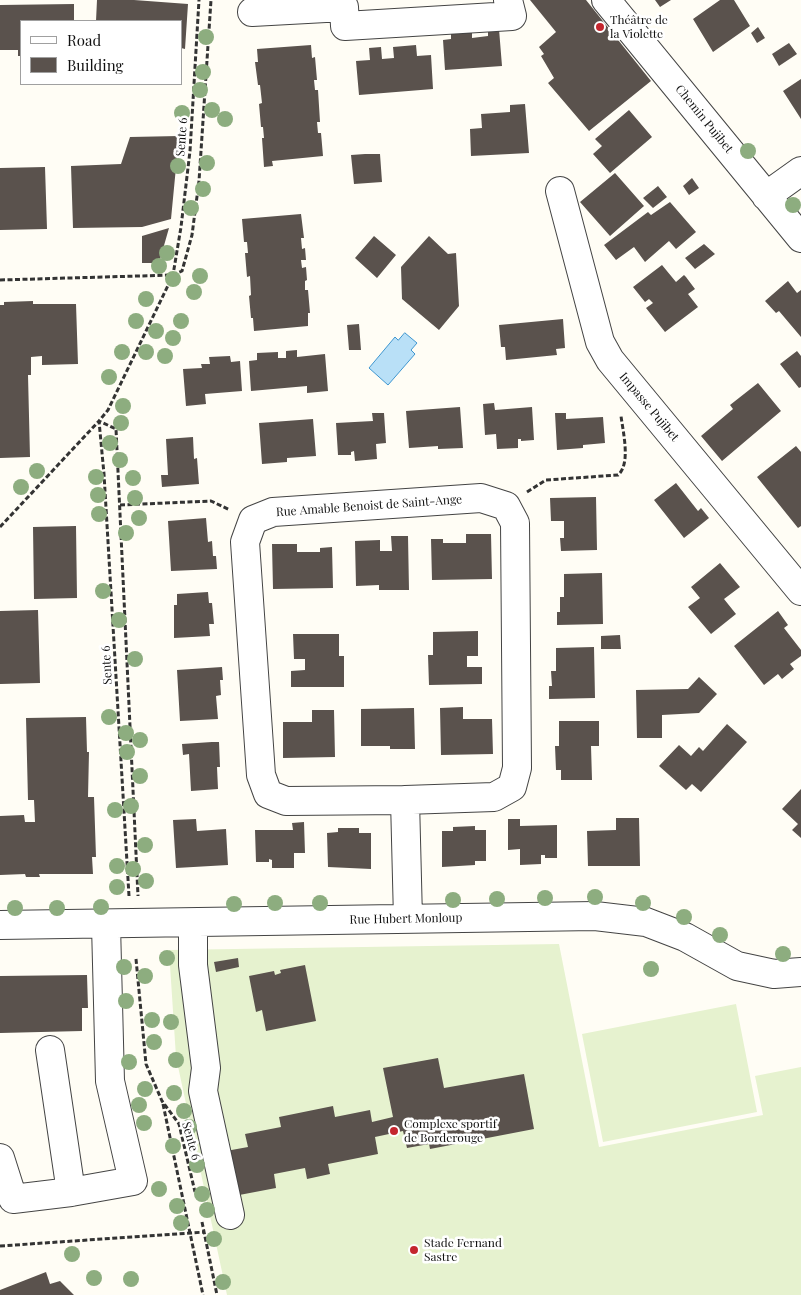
<!DOCTYPE html>
<meta charset="utf-8">
<style>
body{margin:0}
#map{position:relative;width:801px;height:1295px;overflow:hidden;background:#fffdf5;font-family:"Playfair Display",serif}
canvas{display:block}
.legend{position:absolute;left:20px;top:20px;width:162px;height:65px;box-sizing:border-box;background:#fff;border:1px solid #a0a0a0;margin:0;padding:6px 9px;list-style:none;font-size:15px;color:#111}
.legend li{display:flex;align-items:center;gap:10px;height:25px}
.legend b{width:25px;border:1px solid #a0a0a0}
</style>
<div id="map">
<canvas width="801" height="1295"></canvas>
<ul class="legend">
<li><b style="height:6px;background:#fff"></b>Road</li>
<li><b style="height:14px;background:#5a524d"></b>Building</li>
</ul>
</div>
<script>
const ctx = document.querySelector('canvas').getContext('2d');
ctx.lineJoin = 'round';
function fillPath(path, color) {
  ctx.fillStyle = color;
  ctx.fill(path, 'evenodd');
}
function trace(path, color, width, dash) {
  ctx.strokeStyle = color;
  ctx.lineWidth = width;
  ctx.lineCap = dash ? 'butt' : 'round';
  ctx.setLineDash(dash || []);
  ctx.stroke(path);
}
function drawText(font, color, halo, rows, align = 'center') {
  ctx.font = font + ' "Playfair Display",serif';
  ctx.lineWidth = 5;
  ctx.setLineDash([]);
  ctx.textBaseline = 'middle';
  ctx.strokeStyle = halo;
  ctx.fillStyle = color;
  for (const [text, x, y, turn = 0] of rows) {
    ctx.save();
    ctx.translate(x, y);
    ctx.rotate((+turn || 0) * Math.PI / 180);
    ctx.textAlign = isNaN(turn) ? turn : align;
    if (halo) ctx.strokeText(text, 0, 0);
    ctx.fillText(text, 0, 0);
    ctx.restore();
  }
}
fillPath(new Path2D(`
 M559,944L599,1147L763,1115L755,1076L801,1067V1295H227L176,1057L169,950Z
 M736,1004L757,1112L603,1142L582,1034Z`), '#e6f2cf');
const water = new Path2D(`
 M405,333L417,343L411,350L415,354L388,385L369,368L395,337L398,340Z`);
fillPath(water, '#b9e0f7');
trace(water, '#3f96cf', 1);
fillPath(new Path2D(`
 M97,0H134L188,4L185,49L181,48V21H96Z
 M530,0H586L651,81L589,131L548,83L554,78L541,56L544,54L539,47L556,32Z
 M655,0H671L660,7Z
 M720,0H734L750,26L713,52L693,19Z
 M74,4V21H21V56H18V50H0V5Z
 M758,27L765,38L757,43L751,33Z
 M499,29L502,66L445,70L443,40L451,39V34L472,31V38L488,36V31Z
 M789,43L797,54L779,66L772,54Z
 M311,45L312,58L315,57L317,80H314L315,90H318L320,122H317L318,133H321L323,156L272,161L273,166L264,167L262,138H264L263,127H261L259,104L262,103L260,85H258L255,62H258L257,49Z
 M416,45L417,56L431,55L433,89L359,95L356,61L370,60L369,48L381,47L382,59L394,58L393,47Z
 M801,79V119L783,91Z
 M525,104L529,153L471,156L470,129L482,128L481,114L510,112V105Z
 M629,110L652,137L610,173L593,154L602,146L595,139Z
 M179,136L171,219L142,227L73,228L71,166L121,164L130,137Z
 M365,154H380L382,182L354,184L351,155Z
 M45,167L47,229L0,230V168Z
 M615,173L644,206L610,236L580,202Z
 M692,178L699,188L689,195L683,186Z
 M658,186L667,197L653,208L643,198Z
 M670,202L696,232L676,249L669,241L645,262L634,247L616,260L604,245L648,212L651,215Z
 M301,214L304,238H301L302,249L305,248L306,260H301L302,268L306,267L307,280L305,281V290H308L310,313H308V326L254,331L253,318H251L249,296L251,295L250,276L247,277L245,253H248L247,242H244L242,219Z
 M169,228L159,263H142V236Z
 M374,236L396,255L377,278L355,258Z
 M429,236L448,254L456,253L459,306L439,330L402,299L401,267Z
 M704,244L715,254L695,269L685,258Z
 M662,265L676,282L684,275L686,277L695,289L688,294L698,307L665,332L646,308L653,303L649,299L645,302L633,287Z
 M788,281L797,293L801,290V337L779,311L776,313L765,301Z
 M33,301V304H76L78,364L42,365V356L31,357V375H28L30,457L0,458V305H4V302Z
 M563,319L565,348L556,349L557,355L506,360L505,347H501L499,325Z
 M359,324L361,350H349L347,325Z
 M297,350V357L325,354L328,391L307,393V386L251,391L249,361L257,360V353L278,352V358H286V351Z
 M797,351L801,356V387L799,388L780,364Z
 M230,356L231,362L240,361L242,391L205,394L206,404L186,406L183,369L202,368L201,364H210L209,357Z
 M758,383L781,411L722,461L701,436L733,409L730,405Z
 M494,403L495,410L532,407L534,440L521,441V439H518V448L497,449L496,434L485,435L483,404Z
 M460,407L463,448L438,449V446L409,448L406,411Z
 M372,413H384L386,443L376,444L377,459L355,461L354,451L351,452V455H338L336,423L373,421Z
 M555,413H566V419L603,417L605,443L583,445V448L557,450Z
 M313,419L316,456L287,458V462L262,464L259,423Z
 M193,437L194,459L197,458L199,484L162,487L161,475H168L166,439Z
 M796,446L801,452V526L798,528L757,477Z
 M676,483L698,511L701,508L709,518L684,538L654,500Z
 M596,497L597,550L561,551L560,538H564V521H551L550,498Z
 M206,518L208,542L212,541L213,556H216L217,569L171,571L168,521Z
 M76,526L77,598L34,599L33,527Z
 M466,534H491L492,579L432,580L431,539H443V543H466Z
 M391,536H408L409,590H379V585L356,586L355,541L380,540V551H392Z
 M272,544H297V552H320V548L332,547L333,588L273,589Z
 M720,563L740,587L724,599L736,614L711,634L688,607L700,598L691,587Z
 M602,573L603,624L557,625V612H560V597H564V574Z
 M208,592L209,603H212L214,624H209L210,636L174,638V605H177V594Z
 M38,610L40,683L0,684V611Z
 M778,611L788,625L784,628L801,650V656L790,664L794,669L782,679L778,674L764,685L734,646Z
 M478,631V656H467V667H482V684L429,685L428,655H433V632Z
 M293,634H339V656H344V687H291V671L305,670V659H294Z
 M620,635L621,649H601V636Z
 M594,647L595,698L549,699V686H552L551,671H556V648Z
 M222,667L223,680H220L221,695L216,696L218,719L180,721L177,670Z
 M699,677L717,694L699,713L662,715V738H637L636,690L688,689Z
 M463,707V719H492L493,754L441,755L440,708Z
 M414,708L415,749H390V746H361V709Z
 M312,710H334L335,757L283,758V722H312Z
 M86,717L87,752H89L88,797H94L96,857H92L93,874H39L40,877H26L25,874L0,875V816L24,815L25,822H35L34,800H28L26,718Z
 M559,721H599V746H591L592,780H561V770H556L555,746H559Z
 M727,724L747,742L701,792L692,784L686,790L659,766L679,745L691,756L699,747L703,751Z
 M212,742H219L220,767H217L218,789L191,791L189,754L183,755L182,744Z
 M801,789V838L792,830L798,824L782,809Z
 M616,818H639L640,866H588L587,831L616,830Z
 M196,819L197,831L226,829L228,865L176,868L173,820Z
 M508,819H520V826L557,825V858H545V855H541V864L520,865V849L508,850Z
 M304,822L305,853H294V868H272V860L269,859V862H256L255,830H293L292,823Z
 M475,826V830H486V861H475V865L442,867V831H453V827Z
 M338,828H359V833H371V869L328,867L327,833L338,832Z
 M238,958L239,967L216,972L214,962Z
 M305,965L316,1021L266,1031L262,1010L256,1012L249,976L274,971L275,975L281,973L280,970Z
 M87,975L88,1008H82V1031L0,1033V976Z
 M438,1058L444,1088L524,1074L534,1129L430,1149L429,1144L407,1148L403,1131L375,1137L378,1154L328,1164L330,1174L307,1179L305,1168L274,1174L276,1188L234,1196L226,1151L248,1147L245,1134L281,1127L279,1117L333,1106L335,1117L370,1110L372,1122L393,1117L383,1068Z
 M46,1272L50,1284L60,1281L74,1295H0V1290Z`), '#5a524d');
const minor = new Path2D(`
 M606,0L801,238
 M252,12L344,7L345,26L512,16L508,0
 M560,191L600,342L610,360L801,591
 M766,196L801,171
 M405,800L494,797L512,787L517,768L515,523L506,506L481,498L273,512L253,520L245,542L261,775L268,794L286,801L405,800L408,919
 M193,923V965L206,1068L203,1091L230,1215
 M0,925L595,916L646,922L685,937L737,966L774,974L801,972
 M50,1050L71,1192L133,1181L110,1081L106,925
 M0,1158L13,1199L71,1192`);
trace(minor, '#444', 30);
trace(new Path2D(`
 M0,280L173,275L182,271L192,235L199,181L211,0
 M527,492L546,480L618,475C631,464 623,432 621,416
 M120,505L211,501L230,510
 M0,527L99,421L116,429L138,896
 M129,896L104,474L99,421L108,410L173,275L181,227L190,151L199,0
 M136,959L146,1064L162,1101L179,1124L195,1192
 M163,1104L203,1295
 M202,1222L217,1295
 M0,1246L205,1232`), '#333', 3, [5, 2.5]);
trace(minor, '#fff', 28);
ctx.fillStyle = '#8dad7f';
for (const [x, y] of [
 [206,37],
 [203,72],
 [200,90],
 [212,110],
 [182,113],
 [225,119],
 [748,151],
 [207,163],
 [178,166],
 [203,189],
 [793,205],
 [191,208],
 [167,253],
 [159,266],
 [200,276],
 [173,279],
 [194,292],
 [146,299],
 [136,321],
 [181,321],
 [156,331],
 [173,338],
 [122,352],
 [146,352],
 [165,356],
 [109,377],
 [123,406],
 [121,423],
 [110,443],
 [120,460],
 [37,471],
 [96,477],
 [133,478],
 [21,487],
 [98,495],
 [135,498],
 [99,514],
 [139,518],
 [126,533],
 [103,591],
 [119,620],
 [135,659],
 [109,717],
 [126,733],
 [140,740],
 [127,752],
 [140,776],
 [131,806],
 [115,810],
 [145,845],
 [117,866],
 [133,869],
 [146,881],
 [117,887],
 [595,897],
 [545,898],
 [497,899],
 [453,900],
 [275,903],
 [320,903],
 [643,903],
 [234,904],
 [101,907],
 [15,908],
 [57,908],
 [684,917],
 [720,935],
 [783,954],
 [167,958],
 [124,967],
 [651,969],
 [145,976],
 [126,1001],
 [152,1020],
 [171,1022],
 [154,1042],
 [176,1060],
 [129,1062],
 [145,1089],
 [174,1093],
 [139,1105],
 [184,1111],
 [144,1123],
 [189,1127],
 [173,1146],
 [197,1165],
 [159,1189],
 [202,1194],
 [177,1206],
 [207,1210],
 [181,1223],
 [214,1239],
 [72,1254],
 [94,1278],
 [131,1279],
 [223,1282]
]) {
  ctx.beginPath();
  ctx.arc(x, y, 8, 0, 2 * Math.PI);
  ctx.fill();
}
for (const [x, y, r, color] of [
 [600,27,5,"#c4262e"],
 [394,1131,5,"#c4262e"],
 [414,1250,5,"#c4262e"]
]) {
  const dot = new Path2D();
  dot.arc(x, y, r, 0, 2 * Math.PI);
  ctx.fillStyle = color;
  ctx.fill(dot);
  trace(dot, '#fff', 2);
}
drawText('12px', '#111', '#fff', [
 ["Théâtre de",610,20],
 ["la Violette",610,34],
 ["Complexe sportif",404,1124],
 ["de Borderouge",404,1138],
 ["Stade Fernand",424,1243],
 ["Sastre",424,1257]
], 'left');
drawText('12px', '#111', '#fff', [
 ["Chemin Pujibet",704,119,51],
 ["Sente 6",182,137,-86],
 ["Impasse Pujibet",649,407,50],
 ["Rue Amable Benoist de Saint-Ange",369,506,-4],
 ["Sente 6",107,665,-93],
 ["Rue Hubert Monloup",406,919,-1],
 ["Sente 6",191,1141,74]
]);
</script>
